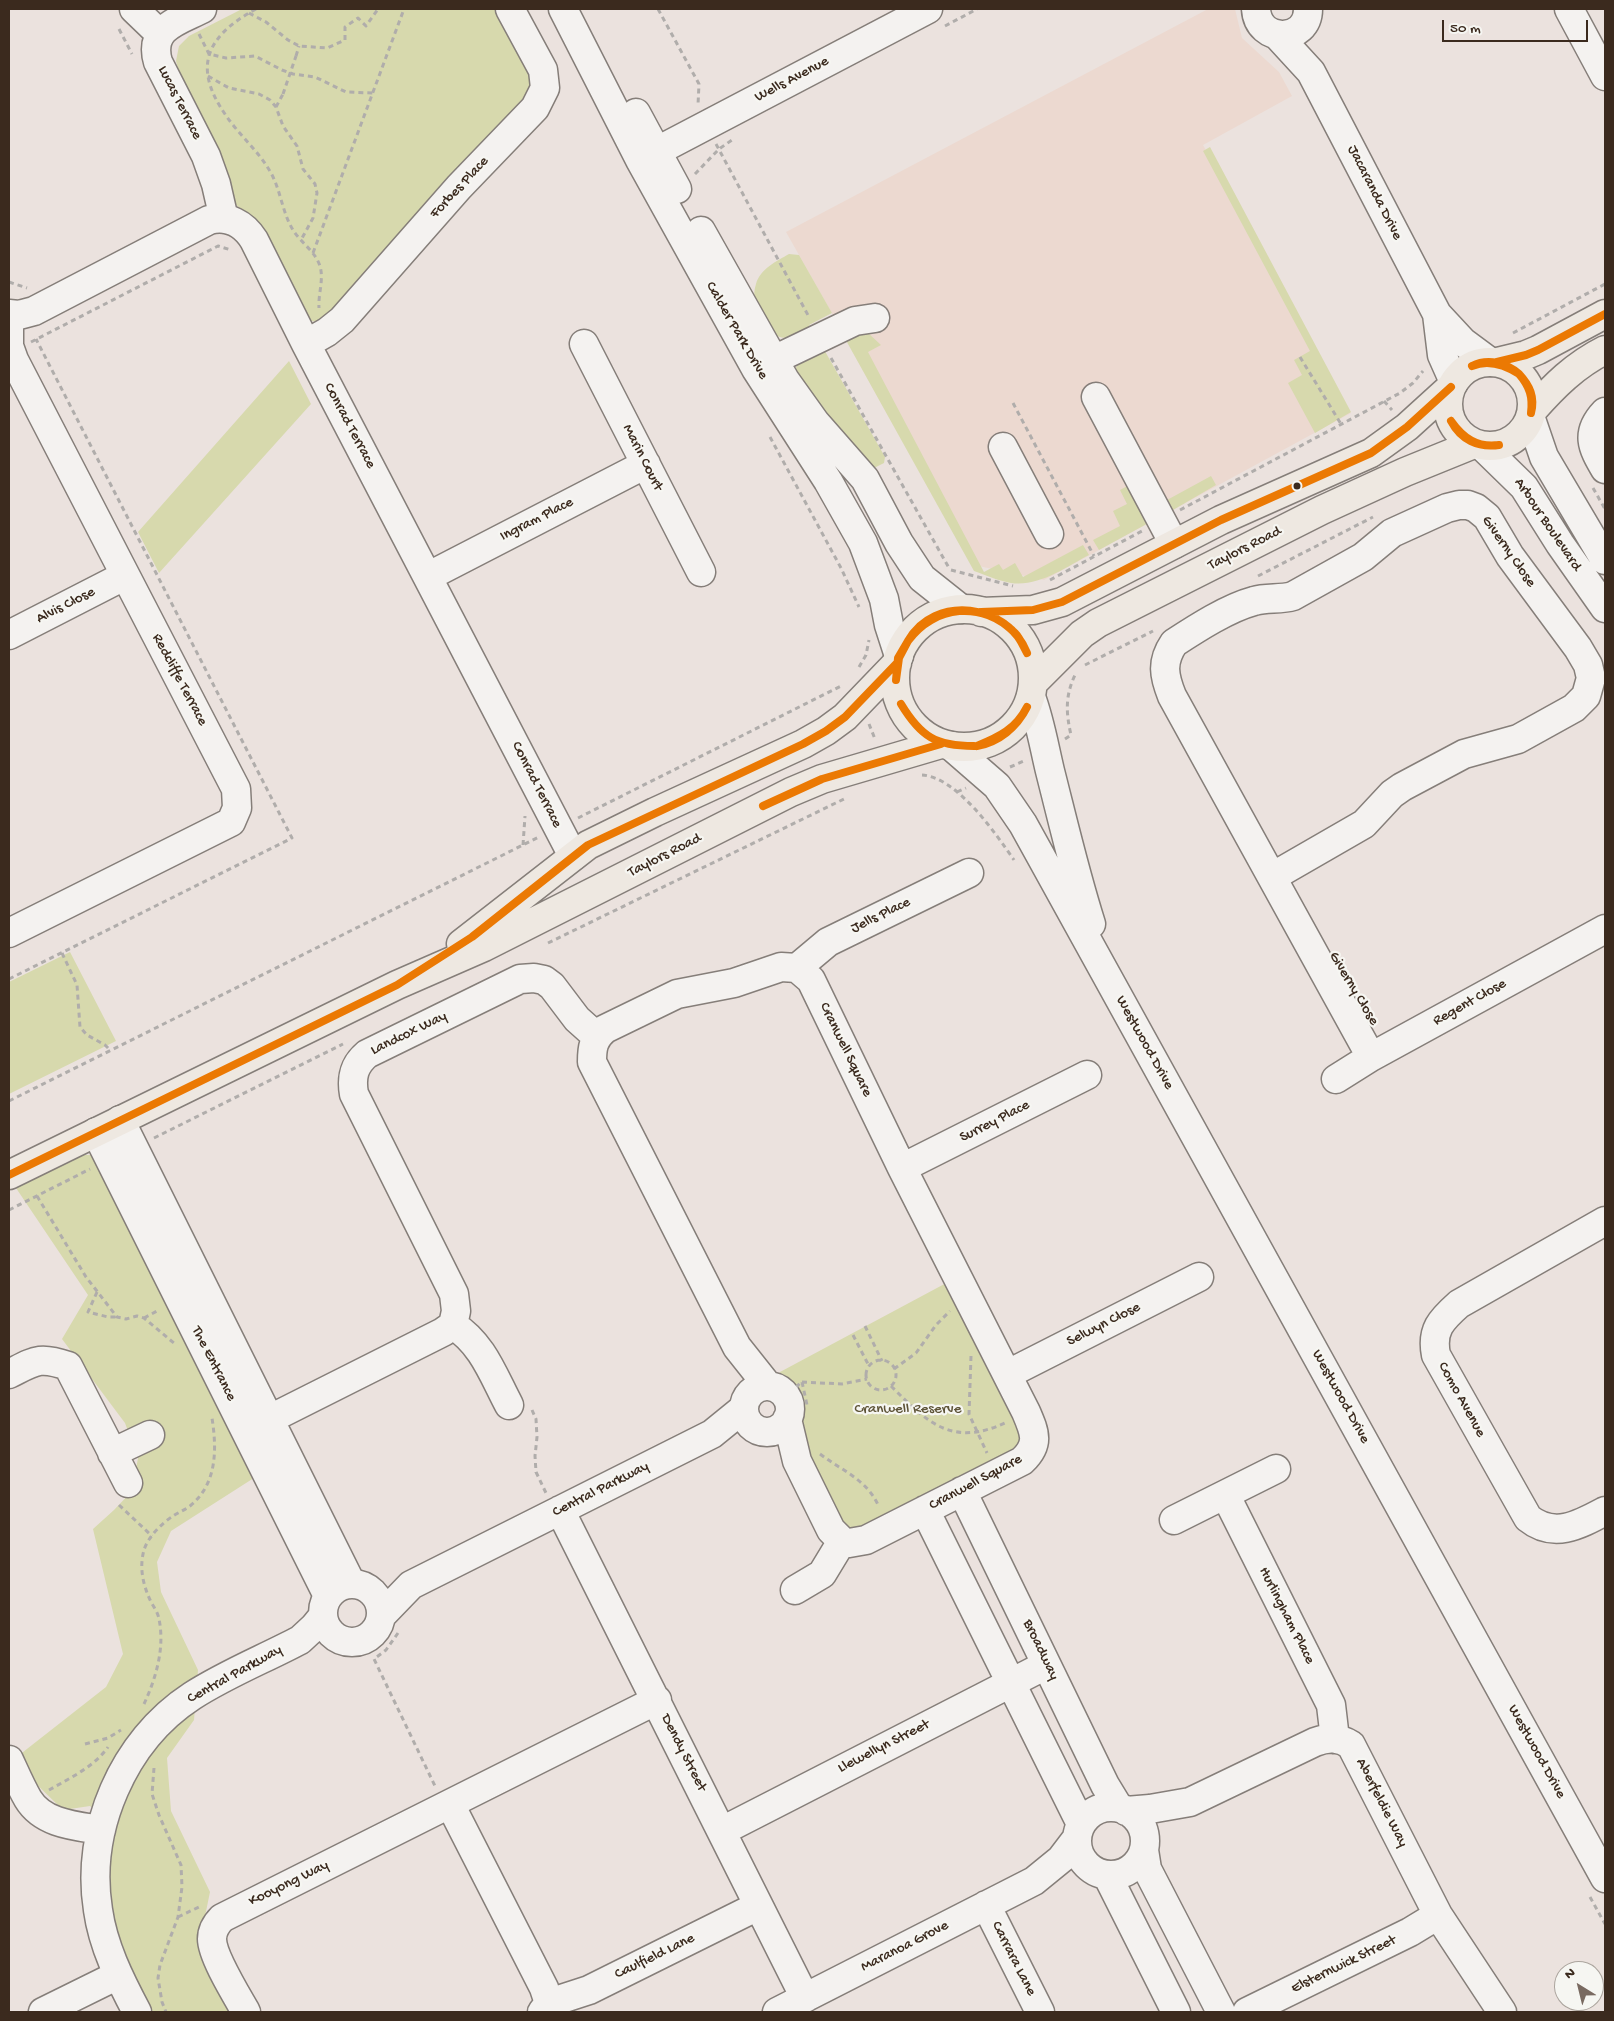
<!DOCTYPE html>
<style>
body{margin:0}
#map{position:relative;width:1614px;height:2021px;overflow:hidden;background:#ebe2de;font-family:"Gochi Hand",sans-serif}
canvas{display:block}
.frame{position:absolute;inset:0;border:10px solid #3b2a1e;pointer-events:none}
.north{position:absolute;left:1554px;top:1961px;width:50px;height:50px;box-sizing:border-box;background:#f6f6f2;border:1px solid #aba49d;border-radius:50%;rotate:324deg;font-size:14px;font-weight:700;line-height:20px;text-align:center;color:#3b2a1e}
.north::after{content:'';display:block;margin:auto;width:18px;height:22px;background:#796a61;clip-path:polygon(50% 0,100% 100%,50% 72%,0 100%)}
.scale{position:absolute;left:1442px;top:20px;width:146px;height:22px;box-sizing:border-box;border:2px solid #3b2a1e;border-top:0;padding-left:6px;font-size:15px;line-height:18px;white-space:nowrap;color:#3b2a1e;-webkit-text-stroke:4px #f6f6f2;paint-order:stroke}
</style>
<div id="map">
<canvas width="1614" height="2021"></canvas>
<div class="frame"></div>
<div class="north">N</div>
<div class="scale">50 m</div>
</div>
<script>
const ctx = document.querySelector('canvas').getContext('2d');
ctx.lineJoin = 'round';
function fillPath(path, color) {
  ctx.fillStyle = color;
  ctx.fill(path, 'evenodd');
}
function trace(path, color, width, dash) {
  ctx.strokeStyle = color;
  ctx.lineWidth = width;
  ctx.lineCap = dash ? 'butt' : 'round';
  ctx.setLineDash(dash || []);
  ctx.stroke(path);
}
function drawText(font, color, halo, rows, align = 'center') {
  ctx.font = font + ' "Gochi Hand",sans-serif';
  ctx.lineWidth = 4.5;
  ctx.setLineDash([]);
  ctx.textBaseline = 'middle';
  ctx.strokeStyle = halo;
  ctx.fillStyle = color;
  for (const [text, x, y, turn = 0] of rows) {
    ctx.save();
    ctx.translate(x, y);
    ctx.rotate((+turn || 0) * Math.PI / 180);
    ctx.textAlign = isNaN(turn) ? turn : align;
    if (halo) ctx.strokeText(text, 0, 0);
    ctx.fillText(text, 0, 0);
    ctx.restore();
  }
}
fillPath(new Path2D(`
 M1208,9H1235L1242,38L1279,72L1292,96L1203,145L1351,413L1044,580L974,565L786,232Z`), '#ecd9d0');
fillPath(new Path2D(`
 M242,9H498L533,77V96L324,323L311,321L296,301L257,222L235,204L222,164L181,79L176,61L179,46L189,36Z
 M1210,147L1351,412L1315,433L1288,383L1302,375L1294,360L1310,351L1203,151Z
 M789,254L799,255L832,313L809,325L812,330C804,333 795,338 786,338C763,337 749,305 756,284C760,269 777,261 789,254Z
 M867,332L881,345L868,352L984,572L999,564L1003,570L1015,563L1023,577L1083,545L1089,555C1066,567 1039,587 1011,583C999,581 985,575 974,571L843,335Z
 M822,346L885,457L884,463L872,469L843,442L795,370L798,363Z
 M289,361L311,404L159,573L138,532Z
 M1211,476L1216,485L1173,510L1167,500Z
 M1135,482L1154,520L1099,550L1093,540L1120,526L1113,511L1127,504L1120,490Z
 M70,952L116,1041L9,1094V982Z
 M82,1155H97L257,1476L171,1531L157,1562L161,1592L198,1670L194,1720L167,1758L171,1811L210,1892L204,1921L234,2012H153L132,1970L113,1921L109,1864L115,1828L90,1806L63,1810L27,1775L18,1756L106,1687L123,1654L93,1529L114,1510L132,1491L138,1458L125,1423L62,1339L88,1295L16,1188Z
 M950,1281L1024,1427L1025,1448L867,1536L839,1527L799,1444V1408L795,1395L786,1386L773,1382L780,1372Z`), '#d7d9ad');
const minor = new Path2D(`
 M134,9L160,34
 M202,9C178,21 148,28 158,62L206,156L216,184L224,219
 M563,9L640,160L756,369L828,481L863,543L884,599L889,625L899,656
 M1256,9C1258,44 1308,43 1308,9
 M1569,9L1605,76
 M1277,35L1311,72L1437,314L1463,342L1490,362
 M636,113L677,189
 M642,159L928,9
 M701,231L785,380L815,422L865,479L899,543L922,578L961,609
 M9,314L19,315L34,311L209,220C228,215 244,224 254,240L306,344L573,856
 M1437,314L1442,355L1454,382
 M306,344L327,332L342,320L459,187L535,108L545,88L543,70L510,9
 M584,344L701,572
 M757,368L855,321L875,318
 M1096,397L1174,544
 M1605,412C1585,433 1592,447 1605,469
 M1531,419L1544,457L1605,560
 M1003,447L1049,534
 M1483,447L1524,487L1560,544L1605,608
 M429,576L646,464
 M9,635L124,576
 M1031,697C1040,721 1044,746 1050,771C1063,822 1075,874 1091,924
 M951,746L997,786L1023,824L1605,1878
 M1272,877L1364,824L1392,794L1402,787L1464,754L1518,739L1574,708L1586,696L1591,678L1588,665L1578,648L1510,556L1487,517L1476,508L1468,505H1459L1447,508L1392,533L1363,557L1293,596C1280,600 1267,597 1254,601C1228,608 1197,628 1174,643C1161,662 1164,676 1172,696L1371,1057
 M9,933L231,822L237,808L236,789L14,360L9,346V315
 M797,968L828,942L969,873
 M1336,1079L1371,1057L1605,929
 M120,1120L351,1583
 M96,1132L328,1596
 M902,1168L1087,1075
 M1605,1221L1459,1304C1441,1320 1431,1330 1436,1355L1528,1518C1554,1539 1579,1525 1605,1511
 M453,1325C483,1344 493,1375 509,1405
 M9,1374C35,1361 39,1356 68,1366L128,1483
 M1008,1374L1199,1277
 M768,1386L737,1347L592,1062C592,1048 593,1039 605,1029L677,994L734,983L781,967L797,968L811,980L902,1168L1026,1412C1035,1433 1040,1444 1022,1461L866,1540L849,1543L842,1541L831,1530L797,1461L787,1419
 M744 1409a23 23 0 1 1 46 0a23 23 0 1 1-46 0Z
 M246,1431L443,1332L453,1325L456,1311L454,1294L354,1094C351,1077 354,1065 367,1054L520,979L534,978L544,980L552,986L577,1019L596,1036
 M112,1453L150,1435
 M962,1491L1105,1785L1119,1808
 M1226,1496L1331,1705L1335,1739
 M560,1510L805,1998
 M925,1510L1081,1824
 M1174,1520L1276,1469
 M323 1613a29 29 0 1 1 58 0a29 29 0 1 1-58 0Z
 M795,1590L822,1574L842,1541
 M382,1615L411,1585L712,1434L744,1408
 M9,1760C15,1773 21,1787 28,1799C43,1824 76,1826 101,1830
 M450,1804L544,1988L549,2003L542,2012
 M1077 1841a34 34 0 1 1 68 0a34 34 0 1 1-68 0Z
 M1126,1811L1150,1809L1190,1802L1315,1742C1328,1737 1339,1737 1351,1745L1438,1915L1502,2012
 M722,1831L1046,1665
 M1144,1850L1147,1869L1221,2012
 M1107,1875L1176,2012
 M986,1905L1040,2012
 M549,2003L589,1990L758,1906
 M43,2012L118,1975
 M137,2012C120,1980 103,1946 98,1910C85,1830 123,1741 192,1696C226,1674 264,1659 300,1640L314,1627L323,1616
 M246,2012C237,1996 212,1956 212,1939C212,1931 216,1924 222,1918L657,1700
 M777,2012L1034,1881L1061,1859L1077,1838
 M1247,2012L1410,1932L1438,1915`);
const major = new Path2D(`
 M1448 404a42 42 0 1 1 84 0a42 42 0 1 1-84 0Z
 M1497,362L1526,355L1538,350L1605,314
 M1532,411C1554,386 1575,365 1605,350
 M895 678a69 69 0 1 1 138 0a69 69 0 1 1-138 0Z
 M981,612L1033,610L1062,602L1221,520L1371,453L1407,427L1451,387
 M1033,683L1082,634L1098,623L1322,510L1405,472L1474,444
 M461,944L588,845L655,812L803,744L826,731L845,717L897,663
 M9,1175L397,985L484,947L791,792L822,779L941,744`);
trace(minor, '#857e79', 31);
trace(major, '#857e79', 31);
trace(new Path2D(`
 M256,9C199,40 193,74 233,125C246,141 261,155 271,173C281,191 282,212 293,230C301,243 315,251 320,266C324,280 318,294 319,308
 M658,9L699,84L698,105
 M249,13L266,22L288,40L299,46L327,48L345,40V27L358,18L366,26L378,9
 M945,26L977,9
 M119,29L132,54
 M199,34L209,54L226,58L255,56L282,70L293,74L315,77L346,92L373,93
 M296,56L299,46
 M208,76L229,88L259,94L270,100L276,107L283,126L297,146L303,169L315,184L317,193L313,218L301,240
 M276,107L283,94
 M716,144L809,317
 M695,174L719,149L732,140
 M313,253L404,9
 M9,282L27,288
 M1513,333L1605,284
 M31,342L218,246L231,250
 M1300,357L1341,424
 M831,358L949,568
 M1384,401L1392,410
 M1013,403L1094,556
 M770,437L841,568L859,607
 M1593,488L1605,509
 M1180,510L1400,393L1413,383L1423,371
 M951,570L1013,586
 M1258,576L1373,517
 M1050,580L1142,531
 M1085,665L1153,631
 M859,667L866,655L869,640
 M869,724L875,739
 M1065,739L1071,735C1066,713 1065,696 1075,675
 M1010,767L1024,761
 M922,775C957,777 996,834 1014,860
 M957,792L966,788
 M578,818L841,686
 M523,845L525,816
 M548,943L844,799
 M62,953L77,985L80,1027L87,1035L105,1045L110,1050
 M9,979L292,838L36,339
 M9,1101L539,837
 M154,1138L343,1044
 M37,1196L86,1277L117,1317L126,1319L137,1316L144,1318L175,1344
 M9,1210L90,1169
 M97,1292L88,1312L108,1317H117
 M144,1318L159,1310
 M865,1326L882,1361
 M853,1335L869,1366
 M971,1356L969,1414L987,1453
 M866 1375a15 15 0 1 1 30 0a15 15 0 1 1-30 0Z
 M894,1369L916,1353L936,1325L950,1311
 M802,1382L807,1405
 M802,1382L842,1384L867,1379
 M891,1386C928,1423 952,1448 1007,1422
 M790,1394L801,1382
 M532,1410L536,1419L537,1437L535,1456L536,1472L546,1493
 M820,1454C842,1471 867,1479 879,1507
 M119,1505L152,1536
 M398,1633L386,1650L374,1659L435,1786
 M144,1704C156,1678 165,1648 159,1619C158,1613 154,1607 151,1602C143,1585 139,1568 144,1550C148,1537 162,1523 173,1516C179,1512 185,1510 190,1506C217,1484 217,1450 212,1418
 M85,1744L108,1738L121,1730
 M154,1768L152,1794L159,1815L181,1865L182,1887L178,1917L160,1965L158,1978L162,2002L166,2012
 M49,1790C70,1778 94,1767 108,1747
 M1590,1897L1605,1924
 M178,1917L201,1906`), '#b0adab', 3, [5, 4]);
trace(minor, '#f4f2f0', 28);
trace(major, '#eee8e1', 28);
trace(new Path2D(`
 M283,94L296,56`), '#b0adab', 3, [5, 4]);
trace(new Path2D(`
 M1497,362L1526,355L1538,350L1605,314
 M1472,366C1488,358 1507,363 1519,374
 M1472,366C1489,359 1505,365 1519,374
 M1519,374C1530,386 1535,397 1531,413
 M1519,374C1530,387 1533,397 1531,413
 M1451,421C1463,438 1477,448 1499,445
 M1451,421C1461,440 1478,448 1499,445
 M981,612L1033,610L1062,602L1221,520L1371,453L1407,427L1451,387
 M908,641C934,594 1008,603 1027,653
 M908,641C934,605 983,600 1015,633C1020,638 1023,646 1027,653
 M896,680L898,658L908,641
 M896,680L899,658L908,641
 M901,704C921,737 936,746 974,746
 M977,746C999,737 1016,729 1027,707
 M977,746C999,742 1017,727 1027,707
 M763,806L822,779L941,744
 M9,1175L397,985L472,937L588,845L803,744L826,731L845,717L897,663`), '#eb7903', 8);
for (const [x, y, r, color] of [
 [1297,486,4.5,"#3b2a1e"]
]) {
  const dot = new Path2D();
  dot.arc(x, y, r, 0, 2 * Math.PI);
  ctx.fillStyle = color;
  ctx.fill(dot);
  trace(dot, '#f6f6f2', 2);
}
drawText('15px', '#3b2a1e', '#f6f6f2', [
 ["Wells Avenue",792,80,-28],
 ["Lucas Terrace",179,103,63],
 ["Forbes Place",460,188,-47],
 ["Jacaranda Drive",1374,193,63],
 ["Calder Park Drive",736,331,60],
 ["Conrad Terrace",349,426,62],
 ["Marin Court",642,458,63],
 ["Ingram Place",537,520,-27],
 ["Arbour Boulevard",1547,525,56],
 ["Taylors Road",1245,549,-27],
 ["Giverny Close",1508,552,55],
 ["Alvis Close",66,606,-27],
 ["Redcliffe Terrace",179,680,62],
 ["Conrad Terrace",536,785,63],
 ["Taylors Road",665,856,-27],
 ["Jells Place",881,916,-26],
 ["Giverny Close",1353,989,59],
 ["Regent Close",1470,1003,-29],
 ["Landcox Way",409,1034,-26],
 ["Westwood Drive",1144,1043,61],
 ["Cranwell Square",845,1050,64],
 ["Surrey Place",995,1122,-27],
 ["Selwyn Close",1104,1325,-27],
 ["The Entrance",213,1364,63],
 ["Westwood Drive",1340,1397,61],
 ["Como Avenue",1461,1400,61],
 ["Cranwell Square",976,1483,-28],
 ["Central Parkway",601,1490,-27],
 ["Hurlingham Place",1286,1616,63],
 ["Broadway",1040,1650,64],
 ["Central Parkway",235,1675,-29],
 ["Llewellyn Street",884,1747,-27],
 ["Westwood Drive",1536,1752,61],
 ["Dendy Street",683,1753,63],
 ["Aberfeldie Way",1381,1803,63],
 ["Kooyong Way",289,1884,-26],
 ["Maranoa Grove",905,1947,-27],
 ["Caulfield Lane",655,1957,-26],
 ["Carrara Lane",1013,1959,63],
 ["Elsternwick Street",1344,1965,-26]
]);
drawText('15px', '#5e5438', '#f6f6f2', [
 ["Cranwell Reserve",908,1410]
]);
</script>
